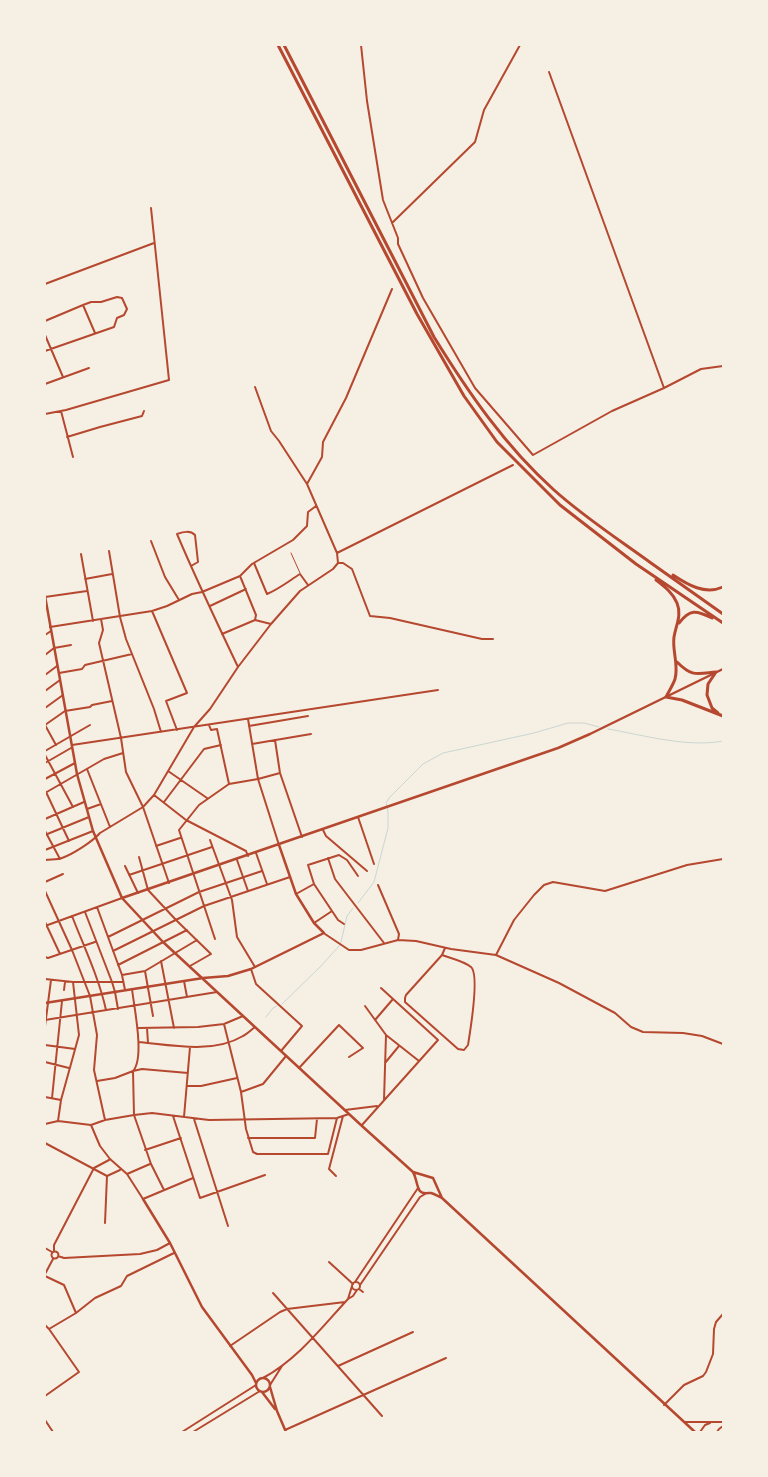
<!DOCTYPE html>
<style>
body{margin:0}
#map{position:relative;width:768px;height:1477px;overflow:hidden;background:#f6efe4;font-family:Overpass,sans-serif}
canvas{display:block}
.frame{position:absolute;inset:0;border:46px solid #f6efe4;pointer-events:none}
</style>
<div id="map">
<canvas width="768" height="1477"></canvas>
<div class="frame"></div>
</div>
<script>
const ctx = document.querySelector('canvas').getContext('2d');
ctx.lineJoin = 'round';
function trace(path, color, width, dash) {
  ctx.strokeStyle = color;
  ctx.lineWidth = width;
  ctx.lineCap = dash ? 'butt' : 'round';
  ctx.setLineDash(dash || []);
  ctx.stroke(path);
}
trace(new Path2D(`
 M608,729C643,735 688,748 723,741
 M358,903L374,882L388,828V811L386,803L389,798L423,764L443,753L534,733L568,723H584L599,727
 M282,1004L321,966L340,945L341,942L347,916L353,908
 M266,1017L273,1008L277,1006`), '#c9d6d2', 1);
trace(new Path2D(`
 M291,553L300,573`), '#b5482f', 1);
trace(new Path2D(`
 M361,45L367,101L383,200L398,238V244L423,298L475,388L533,455L612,411L664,388L701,369L723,366
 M549,72L664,388
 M392,223L475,142L484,110L520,45
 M45,284L154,243
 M83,305L95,333
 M45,321L83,305L91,302H101L117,297L122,298L127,309L124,315L117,318L114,327L45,351
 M45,335L63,377
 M45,384L89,368
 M255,387L271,431L279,441L307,484L337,553L338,563
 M61,411L73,457
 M45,414L66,410L169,380L151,208
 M67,437L100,427L142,416L144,411
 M307,484L322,457L323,442L346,398L392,289
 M151,541L165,577L179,600
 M109,551L120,617L126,639L154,709L161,732
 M337,553L513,465
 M81,554L93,621
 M254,563L267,594C279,589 289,581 300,574L308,585
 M338,563H343L352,569L370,616L390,618L482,639H493
 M191,566L198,562L195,535C190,530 183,532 177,534C196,579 217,623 238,667
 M240,576L256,615L255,620
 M85,579L112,574
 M45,597L87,591
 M210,606L246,589
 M152,611L187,693L166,701L177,730
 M101,619L103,630L99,643L121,738L126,772L143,807L169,883
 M50,627L152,611L167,606L192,594L202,592L240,576L252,564L293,540L307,526L308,512L316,506
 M222,634L255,620L271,624
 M45,635L51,631
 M45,655L54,648L71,645
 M59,673L82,669L85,665L132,654
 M45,675L57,666
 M45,691L60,680
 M45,708L63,695
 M248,719L258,779L279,845
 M45,725L65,711L90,707L92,705L112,701
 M45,725L56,745
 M209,725L211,730L217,729L229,784
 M249,726L308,716
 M275,740L280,773L302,837
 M252,744L311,734
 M72,745L438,690
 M45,751L90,725
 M45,755L73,807
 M45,763L71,748
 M87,769L110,827
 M168,771L207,798
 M45,779L75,763
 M46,792L69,841
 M45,793L104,759L123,753
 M154,795L186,820L246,851L248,856
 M164,802L204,749L221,745
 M87,809L101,804
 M358,817L374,864
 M45,819L84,802
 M323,830L326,836L367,871
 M45,831L60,859
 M45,835L89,817
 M210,840L232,900L237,937L255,967
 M156,846L180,838
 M45,850L93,831
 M256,853L267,884
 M139,857L148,890L176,920L211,954L190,966
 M328,858L335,879L384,943
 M45,860C50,859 57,860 62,858C73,854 92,842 100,833L143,807L154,795L194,727L210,709L238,667L271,624L300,591L333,569L338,563
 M237,860L248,891
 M125,866L138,893
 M129,875L212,847
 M45,882L63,874
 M378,885L399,934L398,940
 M45,891L72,950L90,996L97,1035L94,1070L105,1120
 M296,894L314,884
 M97,907L122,975L125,990
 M85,912L112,982L115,992L118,1009
 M72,916C84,947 99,978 106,1010
 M45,922L60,954
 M314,923L332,911
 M344,924L338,920L314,884L308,865L339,855L347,860L358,876
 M45,926L122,898
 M325,934L349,950H361L398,940L416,941L451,949L496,955L559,983L615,1013L631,1027L643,1032L683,1033L702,1036L723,1044
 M108,937L199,892L262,871
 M215,939L179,830L199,805L229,784L258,779L280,773
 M113,951L204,906L290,877
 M442,955C450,958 464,961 471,967C480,975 470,1032 468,1045L464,1050L458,1049L405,1002V998L406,995L442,955L445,948
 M496,955L514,920L534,895L544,885L553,882L605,891L687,865L723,859
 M45,957L48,958L95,942
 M161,961L174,1028
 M118,965L187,930
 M251,969L256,984L302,1026L281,1051
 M145,971L153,1016
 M122,975L145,971L197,940
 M45,979L73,982H122
 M184,981L187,997
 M132,989C134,1007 145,1058 133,1071L134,1115L151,1164L164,1190
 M64,990L65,982
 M365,1006L386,1035L419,1061
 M45,1020L217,992
 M375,1020L393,999
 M224,1024L241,1092L246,1129L253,1152L257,1154H328L337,1118
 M45,1026L51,980
 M138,1028L198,1027L224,1024L243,1016
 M147,1028L148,1043
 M139,1042C171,1045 213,1054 243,1036C247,1034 251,1030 255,1027
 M45,1045L75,1049
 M45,1062L69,1068
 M385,1063L399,1046
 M299,1068L339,1025L363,1048L349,1057
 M97,1081L115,1078L133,1071L142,1069L188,1073
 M187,1086H201L237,1078
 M241,1092L263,1084L286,1056
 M45,1097L61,1100
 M52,1098L62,1001
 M384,1100L386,1035
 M345,1110L377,1106
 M173,1116L200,1198L265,1175
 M184,1117L190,1047
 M194,1119L228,1226
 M58,1121L61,1100L79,1035L73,982
 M45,1124L58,1121L91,1125L105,1120L134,1115L152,1113L209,1120L337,1118L349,1114
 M91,1125L100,1146L110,1159L127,1174L143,1199L193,1178
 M362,1125L438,1040L381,988
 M248,1138H315L317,1119
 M45,1143L107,1176L120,1170
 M145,1150L181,1138
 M94,1168L109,1160
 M127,1174L150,1164
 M336,1176L329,1169L343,1116
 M105,1223L107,1176
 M45,1248L52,1252
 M54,1251V1245L94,1168
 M51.5 1255a3.5 3.5 0 1 1 7 0a3.5 3.5 0 1 1-7 0Z
 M58,1256L64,1258L140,1254L157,1250L170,1243
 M329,1262L353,1284
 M45,1274L53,1259
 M45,1276L64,1285L76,1313
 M355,1282L418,1188
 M352 1286a4 4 0 1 1 8 0a4 4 0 1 1-8 0Z
 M360,1285L420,1197L425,1194
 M352,1286L348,1299L353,1296L357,1290
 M359,1289L363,1292
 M273,1293L382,1416
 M45,1325L49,1329L79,1372L45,1396
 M49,1329L76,1313L95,1298L121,1286L127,1276L174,1253
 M230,1346L280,1312L287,1309L345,1302
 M338,1366L413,1332
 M263,1378C298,1359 322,1327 348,1299
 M270,1385L282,1366
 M664,1405L684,1385L703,1376L706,1372L713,1354L714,1329L716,1322L723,1314
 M45,1420L53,1432
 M685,1422H723
 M285,1430L446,1358
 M182,1432L256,1385
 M193,1432L260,1391
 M700,1432L705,1425L710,1423
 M717,1432L719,1429L723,1426`), '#b5482f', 2);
trace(new Path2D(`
 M45,596L77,774L93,831L122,898L163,942L362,1126L413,1172L433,1178L442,1198C439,1197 435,1194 431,1193C426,1193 420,1195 418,1187C416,1182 416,1177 413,1172
 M122,898L558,748L590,734L723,669
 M45,1003L203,978L228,976L251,969L324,933L314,923L296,894L279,845
 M442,1198L695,1432
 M143,1199L170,1243L202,1307L252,1375L256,1383
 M256 1385a7 7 0 1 1 14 0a7 7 0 1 1-14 0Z
 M270,1387L277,1411L286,1432
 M262,1392L275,1409`), '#b5482f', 2.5);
trace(new Path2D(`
 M278,45L417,314L464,396L497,442L560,505L636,564L723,623
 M284,45L434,337C468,392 505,446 554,490C584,517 618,539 651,563C675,580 699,597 723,614
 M673,575C688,585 705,595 723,587
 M656,580C665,587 673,593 677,603C682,615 676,625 674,637C672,651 679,665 675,679C673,685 669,691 666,697L682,700L723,716
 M679,623C690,609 696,610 712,618
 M677,662C692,677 696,674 716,672
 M716,672L708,684L707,695L712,708L718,713`), '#b5482f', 3);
</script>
